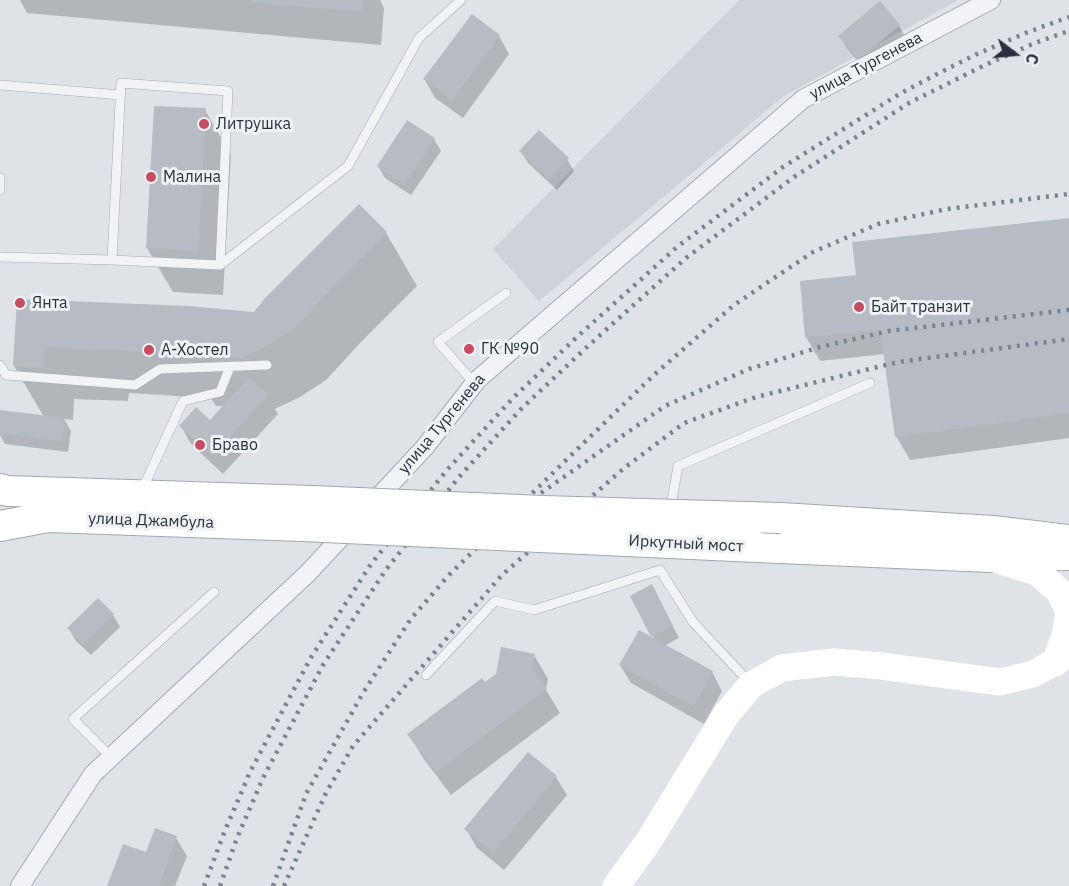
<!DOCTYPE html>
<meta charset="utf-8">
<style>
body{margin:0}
#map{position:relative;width:1069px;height:886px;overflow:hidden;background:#dfe3e8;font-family:"IBM Plex Sans",sans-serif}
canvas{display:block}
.north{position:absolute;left:985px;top:24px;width:60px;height:60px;-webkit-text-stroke:4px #eff2f5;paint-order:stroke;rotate:106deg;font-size:16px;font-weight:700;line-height:24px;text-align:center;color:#29313e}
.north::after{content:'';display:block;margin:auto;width:21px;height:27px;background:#29313e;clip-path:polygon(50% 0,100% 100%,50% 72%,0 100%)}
</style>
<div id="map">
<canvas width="1069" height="886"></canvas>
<div class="north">С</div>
</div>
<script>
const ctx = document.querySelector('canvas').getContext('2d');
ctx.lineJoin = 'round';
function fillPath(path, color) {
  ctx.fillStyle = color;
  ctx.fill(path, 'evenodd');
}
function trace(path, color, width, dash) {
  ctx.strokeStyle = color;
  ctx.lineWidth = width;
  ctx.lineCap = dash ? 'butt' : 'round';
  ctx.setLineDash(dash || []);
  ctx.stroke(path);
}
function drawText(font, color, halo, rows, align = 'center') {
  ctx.font = font + ' "IBM Plex Sans",sans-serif';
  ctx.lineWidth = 6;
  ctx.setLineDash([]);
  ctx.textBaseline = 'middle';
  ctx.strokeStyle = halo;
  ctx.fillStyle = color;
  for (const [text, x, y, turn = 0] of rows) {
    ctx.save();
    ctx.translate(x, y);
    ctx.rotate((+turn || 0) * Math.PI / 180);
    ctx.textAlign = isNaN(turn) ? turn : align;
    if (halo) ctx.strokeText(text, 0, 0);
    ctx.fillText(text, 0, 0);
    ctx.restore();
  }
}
fillPath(new Path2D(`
 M739,0H958L784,96L539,301L493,249Z`), '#ced2d9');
fillPath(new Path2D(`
 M20,0H380L384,8L381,45L27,13Z
 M899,26L906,38L866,71L847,48L840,36Z
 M499,36L509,54L463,118L435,98L425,80Z
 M205,110L231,155L223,295L173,292L147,248Z
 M434,139L441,151L411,195L385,178L378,166Z
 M521,151L567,159L574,171L557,190L528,163Z
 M359,206L386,233L417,286L363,340L326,380L300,397L275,409L278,414L223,474L191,444L181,426L210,422L224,406H216L211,398L129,393L128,401L74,399L73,420L64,419L71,431L68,452L5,444L0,435V421L44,417L14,366L18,301L255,313Z
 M1069,220V438L910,460L896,436L885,354L820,361L806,337L858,276Z
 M632,597L658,598L679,638L664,646L712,672L722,691L704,724L631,683L620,665L655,640Z
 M113,615L120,627L91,655L76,641L69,629Z
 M534,655L548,679L546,690L560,713L451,795L423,758L409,734L485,684Z
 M556,777L567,795L504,870L477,848L466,829Z
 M176,838L187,856L175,886H109L147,854Z`), '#0003');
fillPath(new Path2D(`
 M250,0H363L362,12L250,2Z
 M880,1L900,25L858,60L838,36Z
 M472,14L500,35L452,100L423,79Z
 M154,106L206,108L198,251L146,248Z
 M407,120L435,138L404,185L377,166Z
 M539,130L569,158L549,179L519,151Z
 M359,204L387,232L333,287L296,327L270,344L243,358L184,353L45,347L44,368L13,366L17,299L188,306L254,312L265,298Z
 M1069,218V413L895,437L880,329L805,338L800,281L856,275L852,242Z
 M249,377L268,395L212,456L179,426L196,407L210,420Z
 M0,410L65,418L62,441L0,433Z
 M652,584L673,626L651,637L630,596Z
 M98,598L114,614L83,645L67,628Z
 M639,630L713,671L693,707L619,665Z
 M501,647L535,654L532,669L547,689L436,772L407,734L482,678L485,682L496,674Z
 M528,752L557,776L493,853L464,829Z
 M155,828L177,836L159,886H107L123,844L146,852Z`), '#b7bcc4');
const lane = new Path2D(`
 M0,85L121,95
 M0,178V190
 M0,257L112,260L220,265L228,91L121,83L112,260
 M220,265L348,166L419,38L461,0
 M0,365L6,375L135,385L160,369L267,365
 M474,383L438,342L506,293
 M142,490L183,401L220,392L230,367
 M670,512L678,466L870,383
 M426,675L495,601L534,610L660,570L693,622L750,683
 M111,757L73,719L214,592`);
const street = new Path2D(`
 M20,886L93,774L308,573L425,447L477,380L803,99L991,0`);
const primary = new Path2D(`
 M0,489L8,491L312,501
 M781,518L993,531L1069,540
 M0,526L48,517L302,526
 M756,547L990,557L1069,555`);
trace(lane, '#a5aab2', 10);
trace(street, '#a5aab2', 20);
trace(primary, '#a0a8b3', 32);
trace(lane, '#f2f3f6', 9);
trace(street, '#f2f3f6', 18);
trace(new Path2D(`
 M998,560L1037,572L1059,591L1069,612L1065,635L1055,663
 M616,886L648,842L726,715L751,685L782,668L834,662L881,666L1000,682L1033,674L1069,654`), '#fff', 27);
trace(primary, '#fff', 30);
trace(new Path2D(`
 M541,493L665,406L749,369L820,347L889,331L1069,310
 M204,886L224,833L250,772L310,659L371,564L447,470L513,398L578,336L677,247L783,167L901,93L939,73L977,54L1028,32L1069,17
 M220,886L237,838L263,778L323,665L385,571L459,477L522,408L588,346L686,258L794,177L909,103L983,66L1035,43L1069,31
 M273,886L306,794L363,693L410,620L448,576L562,464L655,374L734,305L813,252L878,224L947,209L1069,194
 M284,886L326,793L353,746L502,575L623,469L684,423L756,397L898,362L1069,339`), '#7a8390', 4.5, [3, 6]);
const primaryBridge = new Path2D(`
 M312,501L543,511L781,518
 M302,526L756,547`);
trace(primaryBridge, '#a0a8b3', 32, []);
trace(primaryBridge, '#fff', 30);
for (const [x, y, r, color] of [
 [204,124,6,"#c54c61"],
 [151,177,6,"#c54c61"],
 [20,303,6,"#c54c61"],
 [859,307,6,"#c54c61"],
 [469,349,6,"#c54c61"],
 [149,350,6,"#c54c61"],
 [200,445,6,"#c54c61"]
]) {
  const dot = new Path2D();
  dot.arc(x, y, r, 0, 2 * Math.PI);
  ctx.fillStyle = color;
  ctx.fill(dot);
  trace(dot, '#eff2f5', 2);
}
drawText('16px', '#29313e', '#eff2f5', [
 ["улица Тургенева",866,66,-28],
 ["улица Тургенева",442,424,-50],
 ["улица Джамбула",151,521,2],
 ["Иркутный мост",686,544,3]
]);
drawText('16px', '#29313e', '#eff2f5', [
 ["Литрушка",216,124],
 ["Малина",163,177],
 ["Янта",32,303],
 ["Байт транзит",871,307],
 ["ГК №90",481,349],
 ["А-Хостел",161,350],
 ["Браво",212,445]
], 'left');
</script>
